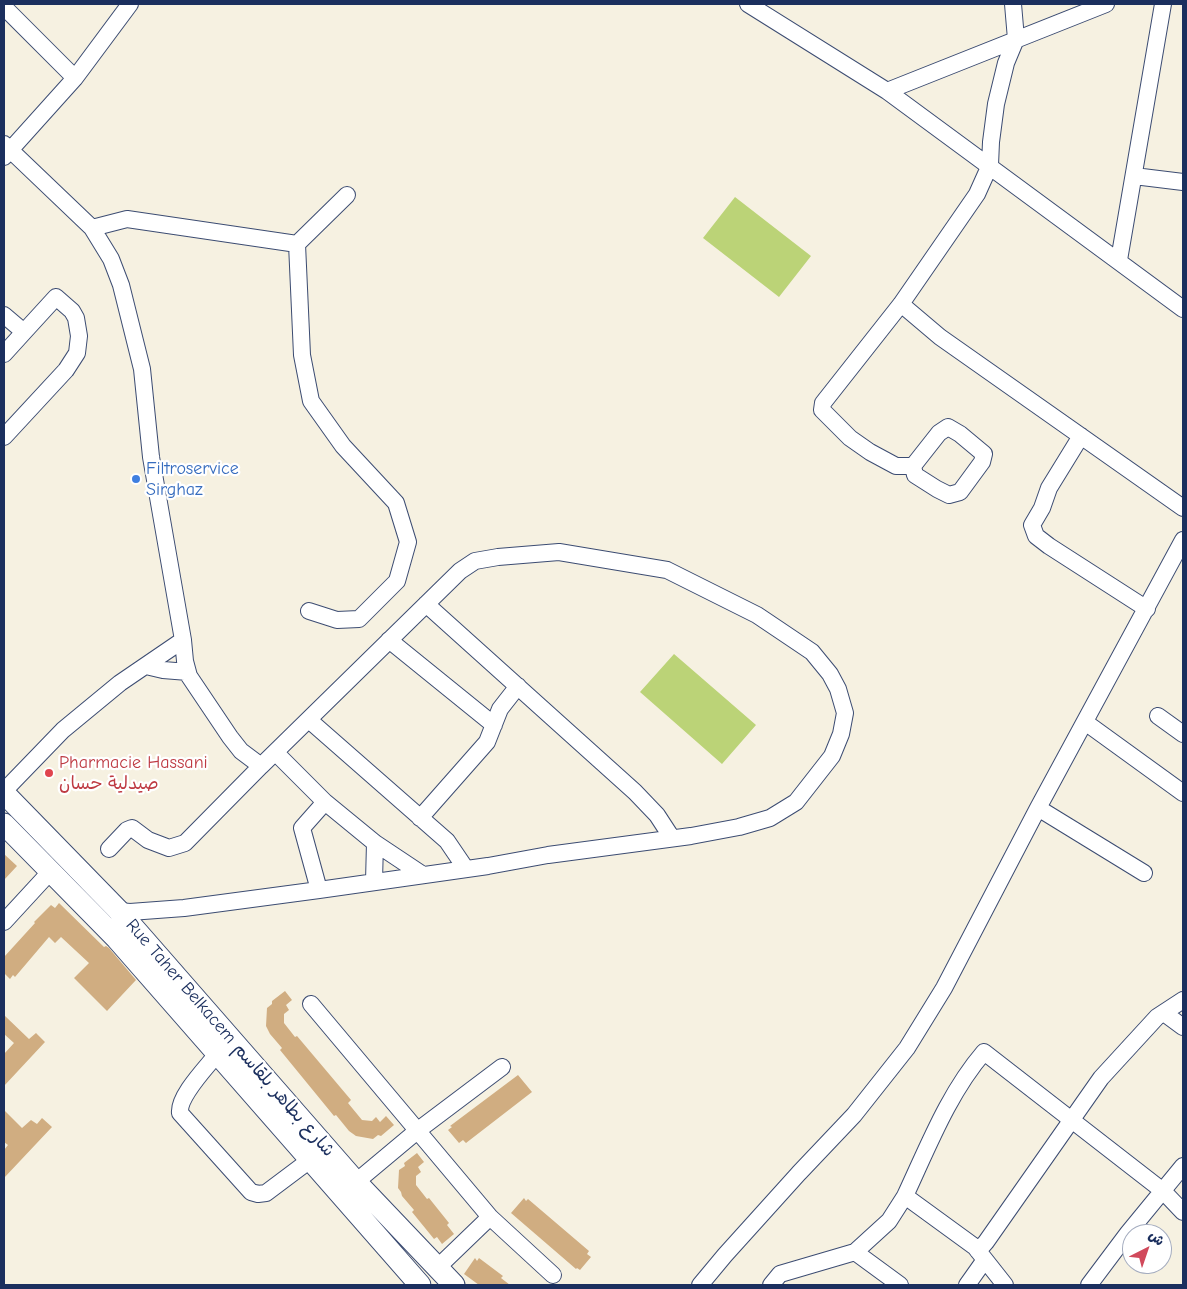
<!DOCTYPE html>
<meta charset="utf-8">
<style>
body{margin:0}
#map{position:relative;width:1187px;height:1289px;overflow:hidden;background:#f6f1e1;font-family:"Comic Neue","Playpen Sans Arabic",sans-serif}
canvas{display:block}
.frame{position:absolute;inset:0;border:5px solid #1b2f5e;pointer-events:none}
.north{position:absolute;left:1122px;top:1224px;width:50px;height:50px;box-sizing:border-box;background:#fff;border:1px solid #a4acbf;border-radius:50%;rotate:41deg;font-size:14px;font-weight:700;line-height:20px;text-align:center;color:#1b2f5e}
.north::after{content:'';display:block;margin:auto;width:18px;height:22px;background:#d1495b;clip-path:polygon(50% 0,100% 100%,50% 72%,0 100%)}
</style>
<div id="map">
<canvas width="1187" height="1289"></canvas>
<div class="frame"></div>
<div class="north">ش</div>
</div>
<script>
const ctx = document.querySelector('canvas').getContext('2d');
ctx.lineJoin = 'round';
function fillPath(path, color) {
  ctx.fillStyle = color;
  ctx.fill(path, 'evenodd');
}
function trace(path, color, width, dash) {
  ctx.strokeStyle = color;
  ctx.lineWidth = width;
  ctx.lineCap = dash ? 'butt' : 'round';
  ctx.setLineDash(dash || []);
  ctx.stroke(path);
}
function drawText(font, color, halo, rows, align = 'center') {
  ctx.font = font + ' "Comic Neue","Playpen Sans Arabic",sans-serif';
  ctx.lineWidth = 4.5;
  ctx.setLineDash([]);
  ctx.textBaseline = 'middle';
  ctx.strokeStyle = halo;
  ctx.fillStyle = color;
  for (const [text, x, y, turn = 0] of rows) {
    ctx.save();
    ctx.translate(x, y);
    ctx.rotate((+turn || 0) * Math.PI / 180);
    ctx.textAlign = isNaN(turn) ? turn : align;
    if (halo) ctx.strokeText(text, 0, 0);
    ctx.fillText(text, 0, 0);
    ctx.restore();
  }
}
fillPath(new Path2D(`
 M735,197L811,256L779,297L703,238Z
 M674,654L756,725L722,764L640,692Z`), '#bbd377');
fillPath(new Path2D(`
 M4,854L17,866L4,880Z
 M59,903L104,947L106,946L109,948L136,980L107,1011L74,978L89,963L61,937L55,943L49,937L15,977L13,975L10,979L4,973V957L35,923L34,922L51,905L55,908Z
 M285,991L292,1000L286,1005L289,1010L284,1014V1023L295,1037L297,1036L351,1100L348,1103L362,1120L372,1121L376,1117L380,1122L386,1116L394,1125L381,1136L378,1135L373,1139L356,1136L349,1131L336,1115L334,1116L280,1050L282,1048L270,1034L266,1026L267,1008L272,1004V1001Z
 M4,1015L29,1039L36,1033L45,1042L4,1086V1054L14,1043L4,1034Z
 M518,1075L532,1092L466,1143L463,1140L459,1143L448,1130L452,1127L450,1126Z
 M4,1110L22,1128L31,1120L37,1124L42,1118L52,1127L4,1178V1150L8,1145L4,1142Z
 M417,1153L424,1162L418,1167L421,1172L416,1176V1185L427,1199L429,1198L449,1223L447,1225L454,1234L442,1244L437,1237L434,1239L412,1212L414,1210L402,1196L401,1192L398,1188L399,1170L405,1166L404,1163Z
 M524,1198L526,1201L528,1199L589,1251L587,1254L591,1257L580,1270L577,1268L576,1269L511,1213Z
 M475,1258L477,1261L479,1258L503,1276L501,1278L510,1285H479L464,1274Z`), '#d0ad81');
const minor = new Path2D(`
 M748,4L887,91L1183,309
 M4,7L75,78
 M887,91L1106,4
 M4,144L92,228L111,259L121,285L142,369L151,457L183,640L120,683L63,730L4,791
 M4,157L75,78L130,4
 M1134,176L1183,182
 M92,228L127,219L297,244L347,195
 M297,244L302,355L311,401L343,446L396,503L408,542L397,581L359,619L337,620L309,611
 M1119,260L1163,4
 M901,304L940,337L1183,508
 M4,315L24,332L4,354
 M1081,436L1049,488L1042,508L1032,525L1036,536L1049,546L1147,609
 M4,437L66,370L77,353L79,336L76,318L72,311L56,297L24,332
 M913,466L915,475L937,489L949,495L960,492L982,462L984,454L960,434L948,427L939,433L913,466H896L870,452L850,438L822,410L823,403L901,304L977,194L990,165L991,142L996,104L1006,63L1016,39L1013,4
 M426,604L635,792L657,815L672,838
 M389,640L494,725
 M146,666L163,670L188,672
 M1158,716L1183,734
 M309,720L447,841L466,869
 M1085,722L1183,793
 M276,753L325,802L375,843
 M1038,808L1144,873
 M420,818L487,742L500,709L518,686
 M109,849L127,830L132,828L148,840L169,848L185,843L261,766
 M374,881L375,843L423,875
 M319,890L302,828L325,802
 M119,911L130,912L184,908L319,890L488,866L548,855L691,836L739,827L770,818L796,802L832,756L841,734L845,713L838,689L830,674L812,652L757,615L667,570L559,552L498,557L475,561L460,571L261,766L241,751L230,737L189,676L185,661L183,640
 M4,922L50,872
 M311,1004L490,1217L553,1275
 M1164,1013L1183,1027
 M217,1054C207,1067 178,1096 180,1113L251,1192L258,1194L266,1193L310,1160
 M356,1182L417,1131L502,1067
 M905,1196C928,1147 948,1094 984,1052L1163,1191L1183,1212
 M978,1251L986,1242L1101,1078L1157,1017L1183,1000
 M855,1252L900,1285
 M436,1269L490,1217
 M700,1285L725,1255L799,1173L854,1115L907,1048L944,988L1038,808L1183,540
 M771,1285L780,1274L855,1252L889,1221L905,1196L975,1247L1005,1285
 M967,1285L984,1261
 M1089,1285L1128,1233L1183,1166`);
const major = new Path2D(`
 M4,793L119,911L356,1182L454,1285
 M4,824L117,939L420,1285`);
trace(minor, '#3c4c72', 18);
trace(major, '#3c4c72', 23);
trace(minor, '#fff', 16);
trace(major, '#fff', 21);
for (const [x, y, r, color] of [
 [136,479,5,"#3f7fe0"],
 [49,773,5,"#e0444e"]
]) {
  const dot = new Path2D();
  dot.arc(x, y, r, 0, 2 * Math.PI);
  ctx.fillStyle = color;
  ctx.fill(dot);
  trace(dot, '#fff', 2);
}
drawText('18px', '#366cbe', '#fff', [
 ["Filtroservice",146,469],
 ["Sirghaz",146,490]
], 'left');
drawText('18px', '#be3a42', '#fff', [
 ["Pharmacie Hassani",59,763],
 ["صيدلية حسان",59,784]
], 'left');
drawText('18px', '#1b2f5e', '#fff', [
 ["Rue Taher Belkacem شارع بطاهر بلقاسم",230,1038,49]
]);
</script>
